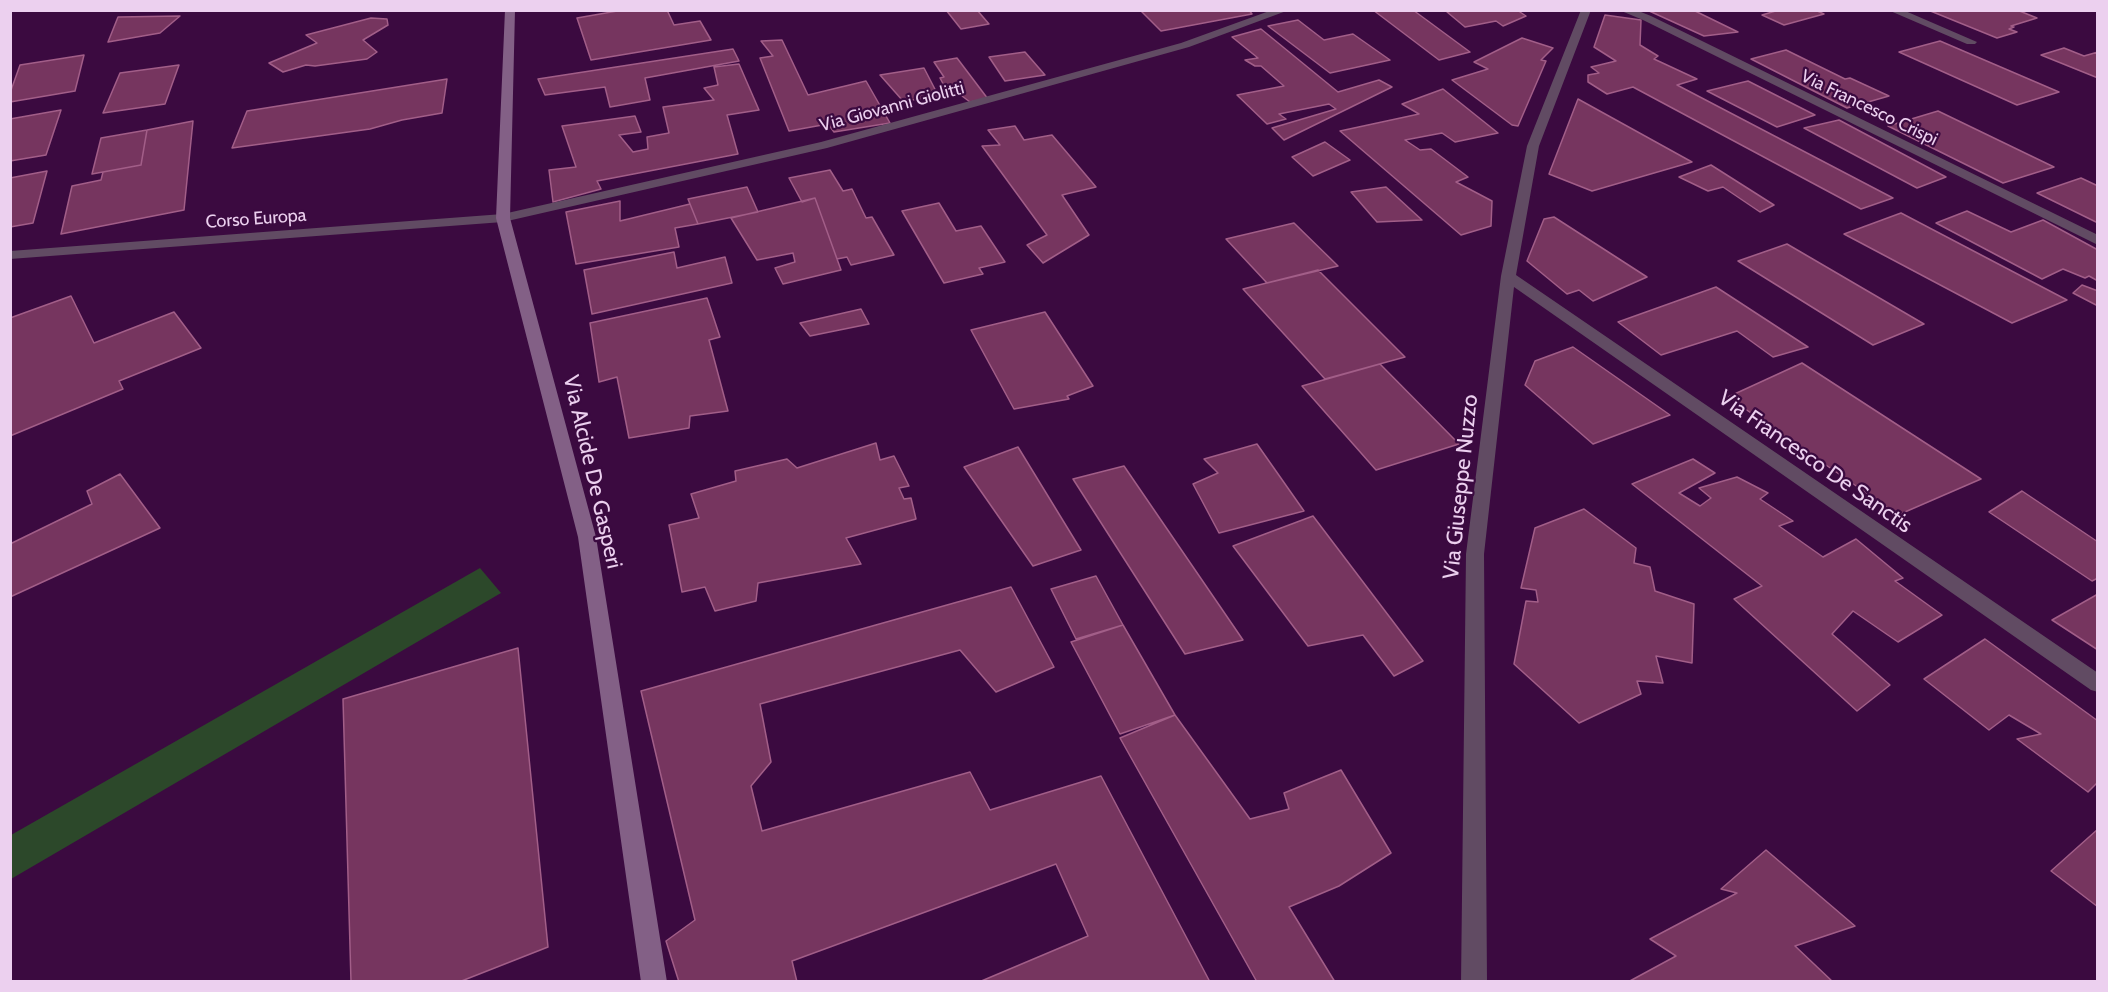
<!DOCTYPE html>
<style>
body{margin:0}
#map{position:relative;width:2108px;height:992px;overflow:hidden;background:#3b0a40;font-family:Cabin,sans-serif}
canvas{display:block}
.frame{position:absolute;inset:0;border:12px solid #ecd0ef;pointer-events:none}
</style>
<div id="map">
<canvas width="2108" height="992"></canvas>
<div class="frame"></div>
</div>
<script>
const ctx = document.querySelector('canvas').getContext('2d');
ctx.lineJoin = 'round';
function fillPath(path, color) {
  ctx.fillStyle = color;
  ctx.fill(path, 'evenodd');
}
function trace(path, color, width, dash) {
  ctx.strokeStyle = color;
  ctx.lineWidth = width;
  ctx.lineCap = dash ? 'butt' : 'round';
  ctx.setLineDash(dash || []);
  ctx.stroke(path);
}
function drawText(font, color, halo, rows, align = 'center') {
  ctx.font = font + ' Cabin,sans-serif';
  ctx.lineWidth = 4.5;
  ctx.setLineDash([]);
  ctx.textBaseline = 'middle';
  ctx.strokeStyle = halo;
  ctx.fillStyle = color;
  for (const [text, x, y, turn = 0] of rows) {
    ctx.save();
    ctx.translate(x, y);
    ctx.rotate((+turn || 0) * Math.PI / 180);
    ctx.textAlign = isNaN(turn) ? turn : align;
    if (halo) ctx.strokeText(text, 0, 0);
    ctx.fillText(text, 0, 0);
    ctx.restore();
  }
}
fillPath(new Path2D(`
 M480,568L501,593L11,879V835Z`), '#2c482a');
const building = new Path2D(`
 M623,10H667L674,25L700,21L711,40L591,60L577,18Z
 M946,10H977L989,24L961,29Z
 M1140,10H1249L1252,14L1161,31Z
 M1373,10H1413L1470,52L1439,60Z
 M1456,10H1517L1526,16L1503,26L1496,21L1465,27L1447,12Z
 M1647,10H1693L1738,32L1704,36Z
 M1779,10H1815L1824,14L1784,25L1762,15Z
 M1928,10H2017L2037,18L2011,26L2014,27L2009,29L2017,32L1997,38Z
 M1605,15L1641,20L1640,45L1658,56L1654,59L1697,79L1677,85L1893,198L1861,209L1633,87L1607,94L1588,82V75L1599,73L1591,67L1616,61L1594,47Z
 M180,16L160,33L108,42L118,17Z
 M371,18L387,19L388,25L363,40L377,52L367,59L315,66L306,65L283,72L269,63L317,43L306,35Z
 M1298,20L1324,40L1353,34L1390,60L1330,73L1268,26Z
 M1261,29L1338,92L1379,80L1392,87L1284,140L1272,128L1336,109L1329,104L1279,114L1286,119L1267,124L1237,95L1284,86L1261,66H1255L1245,60L1258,58L1232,37Z
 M1522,38L1553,48L1541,60L1546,61L1518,126L1512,125L1452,80L1488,69L1474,62Z
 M782,40L808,95L866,81L890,123L834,132L828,124L789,131L760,58L773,56L761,41Z
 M1940,41L2059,92L2017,105L1899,52Z
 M2064,48L2084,56L2098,52V78L2041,55Z
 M733,49L739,61L645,78L650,100L610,107L605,87L545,95L538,79Z
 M1786,50L1845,79L1850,78L1889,96L1847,108L1751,59Z
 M1025,52L1045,75L1005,81L989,57Z
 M84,55L75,91L10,102V93L20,65Z
 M957,58L988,99L970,102L958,93H948L940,78L944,77L934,62Z
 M739,64L759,110L727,115L738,154L597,181L601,189L553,202L549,170L576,167L562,126L635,116L641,132L619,135L633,152L648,149L647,137L669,133L663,107L714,100L704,88L718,85L714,67Z
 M179,65L165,104L103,113L120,73Z
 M924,68L939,97L903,101L880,75Z
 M447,79L442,113L402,120L370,129L232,148L247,111Z
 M1748,81L1815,115L1777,127L1707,91Z
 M1443,89L1498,133L1455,142L1442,133L1405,140L1420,150L1431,149L1468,177L1456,182L1492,201L1491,226L1461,235L1340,131L1419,114L1402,104Z
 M1578,99L1692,162L1592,191L1549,174Z
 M61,110L46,155L10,161V119Z
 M1938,111L2054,167L2003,183L1888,126Z
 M1839,120L1946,177L1917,188L1804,128Z
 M193,121L184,210L61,234L72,186L101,180L103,172L141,165L147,130Z
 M1015,126L1024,140L1052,135L1096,187L1062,195L1089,235L1043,263L1027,245L1047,235L982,146L1000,145L988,130Z
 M147,130L141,165L92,174L101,138Z
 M1325,142L1350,160L1313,176L1292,157Z
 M1711,165L1774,205L1760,212L1723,187L1708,191L1679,177Z
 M830,170L843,191L852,189L866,218L872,217L894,255L851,265L847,257L837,259L815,198L802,202L789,178Z
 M47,171L33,223L10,227V178Z
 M2081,178L2098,186V223L2037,193Z
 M747,187L758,212L698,224L688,199Z
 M1386,187L1422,220L1377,222L1351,192Z
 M815,198L841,270L783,284L775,268L795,262L793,253L757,260L731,218Z
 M620,201V221L690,204L698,224L675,228L679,247L576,264L566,212Z
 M939,203L956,231L981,226L1005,262L979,268L983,274L944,283L902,211Z
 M1967,211L2011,232L2043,220L2098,250V281L2089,276L2085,278L2063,269L2042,279L1936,223Z
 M1901,213L2067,300L2012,323L1844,234Z
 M1554,217L1647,277L1593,301L1579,290L1567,294L1527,261L1544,219Z
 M1294,223L1338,266L1267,283L1226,239Z
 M1787,244L1924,324L1873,345L1738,261Z
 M674,252L677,268L725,257L732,283L592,314L584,270Z
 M1318,270L1405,357L1325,379L1243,289Z
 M2082,285L2098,291V306L2073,293Z
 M1716,287L1808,347L1773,357L1737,331L1661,355L1618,322Z
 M71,296L94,343L174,312L201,348L119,381L123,389L10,436V318Z
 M707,298L720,337L709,340L728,411L690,416L689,428L629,438L617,377L599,382L590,323Z
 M861,309L869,324L810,336L800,323Z
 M1045,312L1093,386L1067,396L1069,399L1014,409L971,330Z
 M1573,347L1670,415L1593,444L1525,385L1535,361Z
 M1802,363L1981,479L1898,515L1728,397Z
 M1380,364L1459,444L1376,470L1302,386Z
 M876,443L880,460L894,456L909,486L899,488L904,499L911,498L916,519L846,538L861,564L758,583L756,601L715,611L705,587L682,592L669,525L699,518L691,494L736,481L735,471L787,459L797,468Z
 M1257,444L1304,511L1219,533L1193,484L1218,473L1204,459Z
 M1018,447L1081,550L1033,566L964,467Z
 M1693,459L1715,473L1679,493L1700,506L1711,498L1699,488L1737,477L1768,493L1760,499L1793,521L1779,526L1823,557L1856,539L1903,578L1895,581L1942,615L1898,642L1853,611L1832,634L1890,685L1857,711L1734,599L1762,586L1632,484Z
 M1124,466L1243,640L1185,654L1073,479Z
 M120,474L160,528L10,597V544L92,504L87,491Z
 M2022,491L2098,542V578L2092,581L1989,512Z
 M1584,509L1636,548L1634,563L1650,567L1655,591L1694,604L1692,663L1656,656L1663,683L1637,681L1641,694L1579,723L1514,664L1526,601L1538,602L1536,590L1521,588L1535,528Z
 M1313,516L1423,661L1394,676L1363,635L1308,646L1233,546Z
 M1096,576L1123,625L1076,639L1051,589Z
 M1011,587L1054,667L996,692L960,650L760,704L771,762L751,786L762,831L970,772L990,810L1101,776L1210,982H979L1088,936L1056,864L792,961L797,982H679L666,941L695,920L641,691Z
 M2098,594V650L2052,620Z
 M1123,625L1175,715L1120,734L1071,642Z
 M1985,639L2098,721V782L2088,792L2017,739L2041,734L2009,715L1989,730L1924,679Z
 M518,648L548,947L459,982H351L343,699Z
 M1175,715L1250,819L1289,809L1284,793L1341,770L1391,853L1339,886L1289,907L1335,982H1257L1120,738Z
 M2098,829V907L2051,871Z
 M1766,850L1855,926L1795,946L1833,982H1628L1676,956L1650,939L1737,893L1721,889Z`);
fillPath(building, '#76355f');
trace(building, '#a25e88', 1.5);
fillPath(new Path2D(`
 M1272,10H1289L1189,47L827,148L503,222L10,259V251L503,214L821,142L1181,43Z
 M1581,10H1591L1539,146L1516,275L2098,673V692L2091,690L1514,287L1484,554L1487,982H1461L1466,554L1501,276L1527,146Z
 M1619,10H1636L1651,16L2098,235V245L1643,20Z
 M1888,10H1903L1977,42L1975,44H1967Z`), '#614b63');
fillPath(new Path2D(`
 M505,10H515L510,218L596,537L667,982H641L578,537L496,218Z`), '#836086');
drawText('18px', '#ecd0ef', '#3b0a40', [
 ["Via Giovanni Giolitti",892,107,-15],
 ["Via Francesco Crispi",1869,108,26],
 ["Corso Europa",256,219,-4]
]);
drawText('22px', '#ecd0ef', '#3b0a40', [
 ["Via Francesco De Sanctis",1815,462,35],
 ["Via Alcide De Gasperi",592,472,77],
 ["Via Giuseppe Nuzzo",1461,487,-84]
]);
</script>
